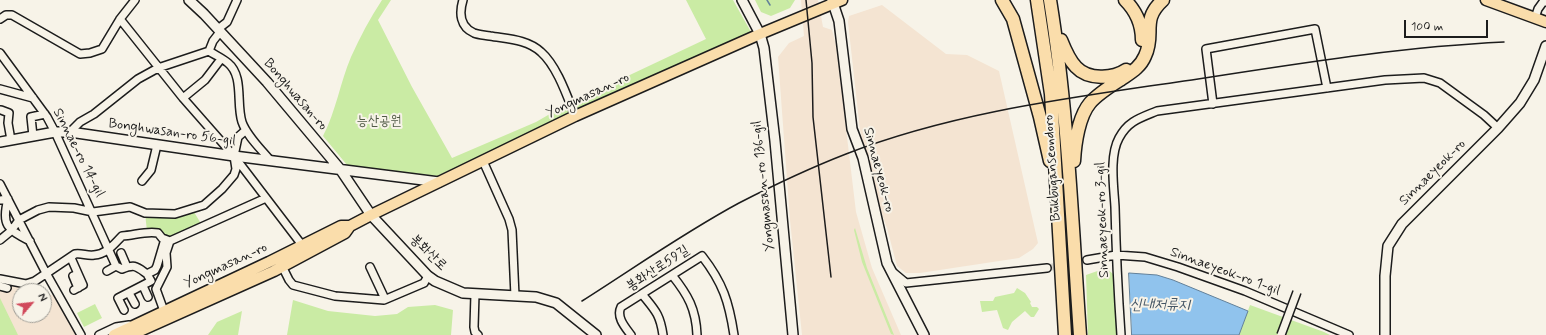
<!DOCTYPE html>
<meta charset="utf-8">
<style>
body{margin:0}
#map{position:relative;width:1546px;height:335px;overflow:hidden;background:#f7f3e8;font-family:Mynerve,sans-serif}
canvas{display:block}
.north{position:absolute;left:12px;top:283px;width:40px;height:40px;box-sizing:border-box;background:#f7f3e8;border:1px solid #9f9d96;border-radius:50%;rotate:62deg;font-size:11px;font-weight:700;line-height:16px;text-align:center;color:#1c1c1c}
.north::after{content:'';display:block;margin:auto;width:14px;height:18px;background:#d1495b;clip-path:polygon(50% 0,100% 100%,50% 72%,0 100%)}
.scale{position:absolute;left:1404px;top:20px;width:84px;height:18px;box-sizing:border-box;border:2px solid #1c1c1c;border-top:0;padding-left:5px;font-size:12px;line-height:14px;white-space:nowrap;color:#1c1c1c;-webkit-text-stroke:3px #f7f3e8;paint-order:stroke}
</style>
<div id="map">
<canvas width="1546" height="335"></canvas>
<div class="north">N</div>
<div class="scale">100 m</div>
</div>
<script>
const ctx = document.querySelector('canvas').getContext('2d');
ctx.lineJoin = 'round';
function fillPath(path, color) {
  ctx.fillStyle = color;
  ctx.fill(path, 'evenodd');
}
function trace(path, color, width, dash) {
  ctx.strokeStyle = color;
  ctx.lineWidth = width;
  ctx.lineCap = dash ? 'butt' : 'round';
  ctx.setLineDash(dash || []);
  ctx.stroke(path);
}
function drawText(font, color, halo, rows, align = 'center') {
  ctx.font = font + ' Mynerve,"Poor Story",sans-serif';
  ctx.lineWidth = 4;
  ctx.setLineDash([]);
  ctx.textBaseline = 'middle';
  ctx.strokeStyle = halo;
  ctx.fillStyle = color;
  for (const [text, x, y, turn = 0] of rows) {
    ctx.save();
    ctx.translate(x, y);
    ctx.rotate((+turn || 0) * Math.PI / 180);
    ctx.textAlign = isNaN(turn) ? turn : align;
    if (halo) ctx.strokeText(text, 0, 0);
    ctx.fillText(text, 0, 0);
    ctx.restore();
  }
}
fillPath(new Path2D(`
 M801,0H818L823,27L832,30L836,45L856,212L872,268L901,335H802L790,220L778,57L789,43L804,36Z
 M882,5L946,54L967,55L999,71L1038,243L1033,249L1019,258L920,273H906L897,266L887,228L878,204L860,130L848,22L849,16Z
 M0,283L35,291H20V315H44V293L56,296L77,335H0Z`), '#f4e4d2');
fillPath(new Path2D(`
 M382,0H391L378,20L412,87L452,158L536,122L562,107L706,39L686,0H733L751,32L437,176L347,165L323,136C336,111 340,83 351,57C360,37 370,18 382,0Z
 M755,0H795L790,8L771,16L761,12Z
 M191,207L203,227L170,241L147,231L145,213H174Z
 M855,228L867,268L894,335L891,334L862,262L854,230Z
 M1106,268L1113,274L1117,335H1088L1086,275Z
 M1017,288L1025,293L1031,302L1030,303L1032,307H1037L1039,309L1034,317H1031L1025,311L1012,322L1008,330L1003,328L997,310L982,312L980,301H993L995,297L1014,293Z
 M0,298L18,335H0Z
 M293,300L328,311L375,316L397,314L408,307L435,305L453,310L451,335H287Z
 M95,304L102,318L84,327L77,313Z
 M1250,305L1324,332L1330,335H1239Z
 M242,311L238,335H208L217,322Z`), '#caeba4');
const water = new Path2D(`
 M1129,273L1157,275L1173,280L1248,311L1239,335H1132Z`);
fillPath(water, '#90c3ed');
trace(water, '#628099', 1);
trace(new Path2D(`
 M767,0L770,5`), '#628099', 1.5);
trace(new Path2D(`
 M1047,268L1087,260`), '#d6d3c9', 7, [7, 3.5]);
const street = new Path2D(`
 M463,0C459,13 460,27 474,33C479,35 485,35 490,36C507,39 527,39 541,52C557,66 567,96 575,116
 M1535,18L1538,9L1543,2H1546
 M0,19L6,15H12L80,54L90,53L102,49L120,19L135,0
 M120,19L183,98L234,156L302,245
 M218,29L227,22L237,0
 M209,51C215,55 222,58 228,63C244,76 236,104 242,122C247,136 260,148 270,160
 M0,53L47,117L55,132L116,266L122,269C135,264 136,266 147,274L155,270L157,266L165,239
 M0,89L33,98
 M183,98L205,80L221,59
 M1213,104L1206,49L1315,29L1327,88
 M1,110L9,113L8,123L11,140
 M70,132L80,122L94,114L138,79L158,68L209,51L213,41L220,32
 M33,136L31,117L45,114
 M483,161L509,219L512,230L515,296
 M142,181L151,170L157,145
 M0,184L46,273L81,335
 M0,200L8,199C1,225 7,229 30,241
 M0,240L11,231L19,220L38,210L49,207L74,208L93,212L130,207L145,213L175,214L204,205L222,189L234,175L236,169L234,156L238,137L246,130
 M121,253L127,267
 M71,258L83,285L74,290
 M1087,260L1116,255L1145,257L1178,267L1245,291L1349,335
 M282,266L289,280L293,285L335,296L384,300L424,283L428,276
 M370,267L385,299
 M107,271L116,266
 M894,273L906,283L1047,268
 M672,275C688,295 696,309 697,335
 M73,276L78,288
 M0,279L26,284L35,281L75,254C82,253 87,256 94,255C107,254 114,244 122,236C135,235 146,231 158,233L162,238L170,241L266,198
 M0,286L7,288
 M143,286L148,297
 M129,293L135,304
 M475,294L474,327L475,332L478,335
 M642,294C655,310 660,314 663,335
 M124,310L118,298L151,281L147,274
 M164,311L156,289L167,267L166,253L170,241
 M99,335L116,327L129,325
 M631,335C625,327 616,317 621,307L702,256C723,283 729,302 734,335
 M1121,335C1118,292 1116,250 1115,207C1114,188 1109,156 1119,138C1128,121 1140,118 1157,111L1385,80L1424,78L1440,83L1484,115L1498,128`);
const secondary = new Path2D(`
 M189,0L204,14L267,82L340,169L371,215L428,276L435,281L463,293L536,297L556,303L596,335
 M742,0L760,34L764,48L775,141L793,335
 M832,0L839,21L852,129L863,158L887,263L924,335
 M0,142L55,132H70L234,156L439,182
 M1385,335V276L1388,246L1402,224L1498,128L1520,103L1534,80L1546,46`);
const primary = new Path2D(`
 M1486,0L1546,22
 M114,335L269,262L341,226H350
 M131,335L274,271L345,233L350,226L371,215L575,116L760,34L842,0`);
const highway = new Path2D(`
 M1002,0L1013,19L1040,117L1050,161
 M1037,0L1051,94L1065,335
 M1050,0C1068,111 1072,223 1080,335
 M1125,0C1136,11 1142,24 1142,40
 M1061,40C1065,50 1069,60 1076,67C1088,80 1113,79 1126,70
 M1074,161C1075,143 1079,116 1090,103C1096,96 1112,85 1120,80C1130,73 1140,68 1145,56C1156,33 1140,21 1163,0`);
trace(street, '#1c1c1c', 10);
trace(secondary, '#1c1c1c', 12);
trace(primary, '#1c1c1c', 13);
trace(highway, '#1c1c1c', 15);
trace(street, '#f7f3e8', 7);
trace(secondary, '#f7f3e8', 9);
trace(primary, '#faddab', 10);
trace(highway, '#faddab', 12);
trace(new Path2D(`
 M806,0L812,63L813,117L831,277
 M582,301C634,268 685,232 739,203C774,185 810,168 846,154C954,112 1070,98 1184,81C1290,65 1396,47 1504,42`), '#1c1c1c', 1.5);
const streetBridge = new Path2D(`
 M1281,335L1297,292`);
trace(streetBridge, '#1c1c1c', 10, []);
trace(streetBridge, '#f7f3e8', 7);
drawText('14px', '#1c1c1c', '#f7f3e8', [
 ["Bonghwasan-ro",295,95,49],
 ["Yongmasan-ro",588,96,-25],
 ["Bonghwasan-ro 56-gil",172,133,8],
 ["Sinnae-ro 14-gil",78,153,63],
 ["Bukbuganseondoro",1053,168,-94],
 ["Sinnaeyeok-ro",878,170,75],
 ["Sinnaeyeok-ro",1433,173,-45],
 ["Yongmasan-ro 136-gil",764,186,-96],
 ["Sinnaeyeok-ro 3-gil",1103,220,-92],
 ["봉화산로",428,253,44],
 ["Yongmasan-ro",226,266,-25],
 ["봉화산로59길",658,269,-33],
 ["Sinnaeyeok-ro 1-gil",1225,272,20]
]);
drawText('14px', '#505a45', '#f7f3e8', [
 ["능산공원",379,122]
]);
drawText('italic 15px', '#455665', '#f7f3e8', [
 ["신내저류지",1160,306]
]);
</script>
